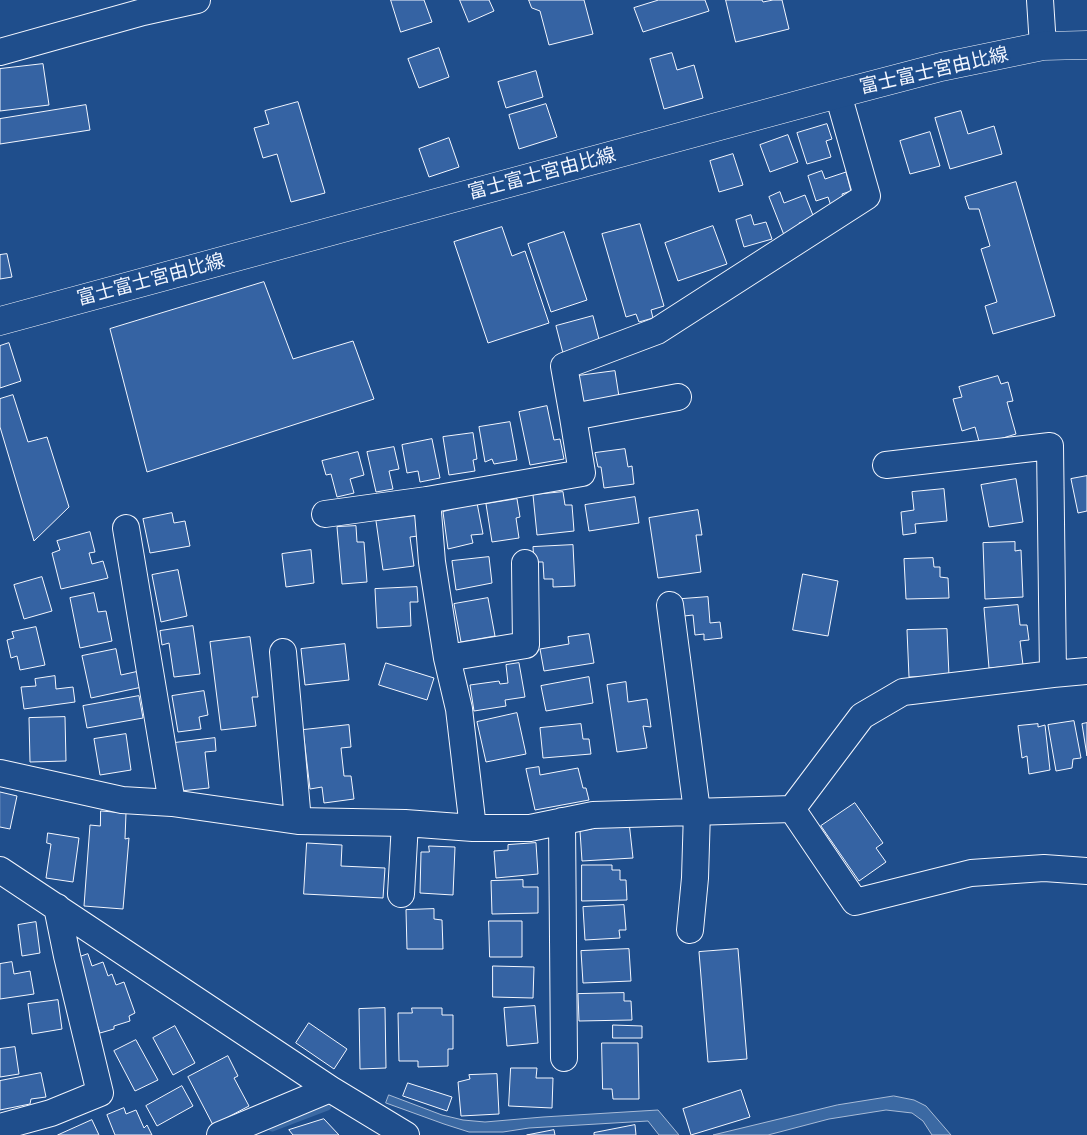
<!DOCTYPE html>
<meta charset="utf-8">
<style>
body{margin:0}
canvas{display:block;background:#1f4e8c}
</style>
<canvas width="1087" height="1135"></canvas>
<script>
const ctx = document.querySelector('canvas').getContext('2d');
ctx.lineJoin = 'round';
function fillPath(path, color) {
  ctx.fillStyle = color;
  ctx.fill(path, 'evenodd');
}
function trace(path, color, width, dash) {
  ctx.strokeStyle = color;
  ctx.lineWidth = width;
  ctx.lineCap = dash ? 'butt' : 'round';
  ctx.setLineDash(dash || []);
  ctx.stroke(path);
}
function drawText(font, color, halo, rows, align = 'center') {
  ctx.font = font + ' Cabin,"Noto Sans JP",sans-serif';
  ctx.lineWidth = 4;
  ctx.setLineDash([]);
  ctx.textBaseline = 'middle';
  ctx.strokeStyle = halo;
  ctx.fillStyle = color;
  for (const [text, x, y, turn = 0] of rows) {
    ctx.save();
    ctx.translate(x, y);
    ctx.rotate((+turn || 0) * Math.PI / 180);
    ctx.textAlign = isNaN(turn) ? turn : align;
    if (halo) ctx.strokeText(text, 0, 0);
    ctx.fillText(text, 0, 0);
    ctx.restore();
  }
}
const water = new Path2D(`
 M389,1095L442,1115L463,1120L485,1122L543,1117L658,1110L679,1135H659L648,1121L529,1128L503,1132H469L444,1124L386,1103Z
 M894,1096L914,1100L926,1106L951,1135H932L923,1121L912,1113L886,1110L829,1119L768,1135H713L837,1105Z`);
fillPath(water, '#3b69a3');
trace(water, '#a8bbd7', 1);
trace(new Path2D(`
 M272,1127L327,1106`), '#3b69a3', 9);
const building = new Path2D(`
 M391,0H424L432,22L401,32Z
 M460,0H489L494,11L469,22Z
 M529,0H584L593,34L549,45L540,11L532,8Z
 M659,0H705L709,11L643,32L634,8Z
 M726,0H762L763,2L773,0H782L789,29L736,42Z
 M439,48L449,77L419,88L408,59Z
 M672,53L677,70L694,65L703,98L664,109L650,59Z
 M43,64L49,105L0,111V69Z
 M536,71L543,97L506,108L498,82Z
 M298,102L325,193L291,202L277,154L263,158L254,128L269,124L265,111Z
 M546,104L557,137L519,149L509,115Z
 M86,105L90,130L0,144V119Z
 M961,111L968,134L994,126L1002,154L950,169L935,118Z
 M827,124L832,139L826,141L831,157L807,164L797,133Z
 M930,132L940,166L910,174L900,141Z
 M788,135L798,162L770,172L760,145Z
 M449,138L459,167L429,177L419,149Z
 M733,154L743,185L719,192L710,161Z
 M822,171L825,179L846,172L851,191L842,194L844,201L831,206L828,197L816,201L808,176Z
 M1016,182L1055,316L993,334L985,306L997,302L981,249L990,246L979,209H969L965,197Z
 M780,192L784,203L805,195L814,218L799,223L801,228L784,235L769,197Z
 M751,215L754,225L766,222L772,239L744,247L736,220Z
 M640,224L664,306L651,310L653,318L639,322L636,314L626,317L602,234Z
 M713,226L727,264L678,281L665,243Z
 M502,227L512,256L525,251L549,323L488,343L454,242Z
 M564,232L587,300L551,312L528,244Z
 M7,254L12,277L0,279V255Z
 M264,282L293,359L353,341L374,399L147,472L110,329Z
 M593,316L601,347L564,357L556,326Z
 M9,343L21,381L0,388V346Z
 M615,371L620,403L575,409L570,377Z
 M998,376L1001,384L1008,382L1013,401L1007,402L1016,434L980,445L975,427L962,431L953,399L962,397L959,387Z
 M13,395L28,442L47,437L69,507L34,541L0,427V399Z
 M547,406L554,440L560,439L564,459L530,465L519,412Z
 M510,422L517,460L494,464L492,459L485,462L479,427Z
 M473,433L477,459L473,460L475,471L449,475L443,437Z
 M432,439L440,478L420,482L418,471L407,473L402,445Z
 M394,447L399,469L389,471L393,489L376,492L367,452Z
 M625,449L628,467L632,466L634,484L604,488L601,467H598L595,453Z
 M358,452L364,475L350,479L354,493L337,497L331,474L326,475L322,461Z
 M1087,476V511L1078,513L1071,479Z
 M1016,479L1023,522L989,527L981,485Z
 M944,489L947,521L915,524L916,533L903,535L901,512L914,510L912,492Z
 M563,492L565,505H572L574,531L537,535L533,495Z
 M635,497L639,523L589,531L585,505Z
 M517,499L520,517L516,518L519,538L492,542L486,504Z
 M477,503L483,534L471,535L473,543L448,549L443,512Z
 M698,510L702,535H696L701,572L658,578L649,518Z
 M172,513L174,523L185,521L190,546L150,553L143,519Z
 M415,516L418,536L410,537L414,566L383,570L376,521Z
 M356,526L357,542H364L367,582L342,584L337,527Z
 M90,532L95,552L89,553L92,564L103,561L108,578L61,589L52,553L60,550L57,541Z
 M1015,542V551L1021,550L1023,597L985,599L983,543Z
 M573,545L575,586L553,587V579H544L543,562H534L533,547Z
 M311,550L314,583L286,587L282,554Z
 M489,557L492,583L456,590L452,561Z
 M933,558L934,567H940V577L948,578L949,598L906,599L904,559Z
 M178,570L187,616L161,622L152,575Z
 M803,574L838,581L828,636L793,630Z
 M42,577L52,611L24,619L14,585Z
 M417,587L418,602H410L411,626L377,628L375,589Z
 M94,593L98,612L106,611L112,641L80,648L70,598Z
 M708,597L710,623L720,622L722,638L704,640V634L695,635L693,615L684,616L682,599Z
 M488,598L495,636L461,642L454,604Z
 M1018,605L1020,625H1027L1029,640L1020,641L1023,665L989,668L984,608Z
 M193,626L200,674L174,677L169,643L162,645L160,631Z
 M36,627L45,665L20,670L17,656L11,658L7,640L14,638L12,632Z
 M947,629L949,676L909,677L907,630Z
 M589,634L594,663L544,671L540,649L569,644L568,637Z
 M250,637L258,697H252L256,726L221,730L210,642Z
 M345,644L349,680L305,685L301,649Z
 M116,649L121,675L139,671L142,687L91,698L82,656Z
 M386,663L434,678L427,700L379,685Z
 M519,663L525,697L505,700L506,706L474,711L470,685L499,681L500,684L508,683L506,665Z
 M55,676L56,689L73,687L75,702L24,709L21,687L36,686L35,679Z
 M589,677L593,703L546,711L541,686Z
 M626,682L628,702L647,699L651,727L643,726L647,748L617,752L607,685Z
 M204,691L208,715L199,717L201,729L178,732L172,696Z
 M139,696L143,718L87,728L83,706Z
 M517,713L526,754L486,762L477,722Z
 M65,717L66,761L30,762L29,718Z
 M1074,721L1081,758L1073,759L1072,768L1056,771L1048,725Z
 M1087,723V756L1082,724Z
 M581,724L583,739H589L591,754L543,758L540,728Z
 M1038,724V727L1045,725L1050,770L1029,774L1027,756L1022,758L1018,726Z
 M349,725L351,747L341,748L344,776H351L354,799L324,803L322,787L310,789L303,730Z
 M126,734L131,770L100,775L94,739Z
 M215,738L216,751L205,752L209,788L180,791L174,743Z
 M539,767L540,775L578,768L583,788H586L589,800L535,810L526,769Z
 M0,792L17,796L10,829L0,827Z
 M855,803L883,843L876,848L886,862L859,881L821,826Z
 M101,811L126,813L125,839L129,838L123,909L84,906L90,825L100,826Z
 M629,822L633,858L582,861L580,831L592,829V825Z
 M48,833L79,838L73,882L46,878L51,844L47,843Z
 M307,843L342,845L341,866L385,868L383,898L304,894Z
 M536,843L538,874L496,878L494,851L508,850V845Z
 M429,846L455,847L453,895L420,893L421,852H429Z
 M582,865H612V870H620V880H626L627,900L582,901Z
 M523,880V887H538V913L492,914L491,881Z
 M624,905L626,930H619L620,938L585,940L583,907Z
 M434,909V919L442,920L443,949H407L406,910Z
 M489,921H522V957H490Z
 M36,922L40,953L22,956L18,925Z
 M629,949L631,981L583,983L581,951Z
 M738,949L747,1059L708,1062L699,952Z
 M88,954L92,966L103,962L108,976L112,974L116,985L124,982L135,1013L129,1016L130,1021L114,1026V1029L100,1033L74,959Z
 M12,962L14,974L30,971L34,994L0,999V964Z
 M493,966L534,967L533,998L493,997Z
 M624,993V1001H631L632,1020L579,1021L578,994Z
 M58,1000L62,1029L32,1034L28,1004Z
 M535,1006L538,1043L507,1046L504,1008Z
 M385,1008L386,1068L360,1069L359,1009Z
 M412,1008H442V1015H453V1049H448V1066L418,1067V1061H399L398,1013H412Z
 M309,1023L347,1049L334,1069L296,1043Z
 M613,1025L642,1026V1038H613Z
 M175,1026L195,1063L173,1075L153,1038Z
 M136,1040L158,1080L135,1091L114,1051Z
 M602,1043H638L639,1099H613L612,1089H603Z
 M15,1047L19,1074L0,1077V1049Z
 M228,1056L238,1076L234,1078L249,1106L213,1125L188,1077Z
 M511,1068H537L536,1078H553L552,1108L509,1106Z
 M41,1073L46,1097L31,1099L30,1104L0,1110V1081Z
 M497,1074L499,1114L461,1116L458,1082L470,1079L469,1075Z
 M408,1083L452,1097L447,1111L403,1096Z
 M182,1086L193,1106L157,1126L146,1106Z
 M741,1090L750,1117L691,1135L683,1109Z
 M124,1108L126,1114L136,1110L144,1128L147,1125L152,1135H115L107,1115Z
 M324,1119L339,1135H293L289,1130Z
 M92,1120L99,1135H58Z
 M635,1125L636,1135H594V1133Z
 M554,1130L555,1135H527Z`);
fillPath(building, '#3563a3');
trace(building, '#f2f6ff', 1);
const minor = new Path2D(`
 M1040,0L1043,46
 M0,52L143,12L197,0
 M573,417L564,366L657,331L867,196L838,94
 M886,465L1050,446L1053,674
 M427,500L432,562L447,658L459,709L473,828
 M325,514L427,500L582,473L573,417L678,397
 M126,528L172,803
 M670,605L697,811L695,878L690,930
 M283,652L298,821
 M447,658L526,645L525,563
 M0,773L122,800L172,803L298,821L405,823L473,828H530L593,815L792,809L862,716L903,692L1053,674L1087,671
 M792,809L855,902L971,873L1044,868L1087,871
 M562,821L564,1058
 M0,870L330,1089L406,1135
 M401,894L405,823
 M0,1127L51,1113L100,1093L67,956L57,907
 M220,1135L330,1089`);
const primary = new Path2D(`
 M0,321L838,94L941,67L1043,46L1087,45`);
trace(minor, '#f2f6ff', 28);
trace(primary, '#f2f6ff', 29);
trace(minor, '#1f4e8c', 26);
trace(primary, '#1f4e8c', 28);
drawText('19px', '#f2f6ff', '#1f4e8c', [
 ["富士富士宮由比線",934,71,-13],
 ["富士富士宮由比線",542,174,-15],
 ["富士富士宮由比線",151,280,-15]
]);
</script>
